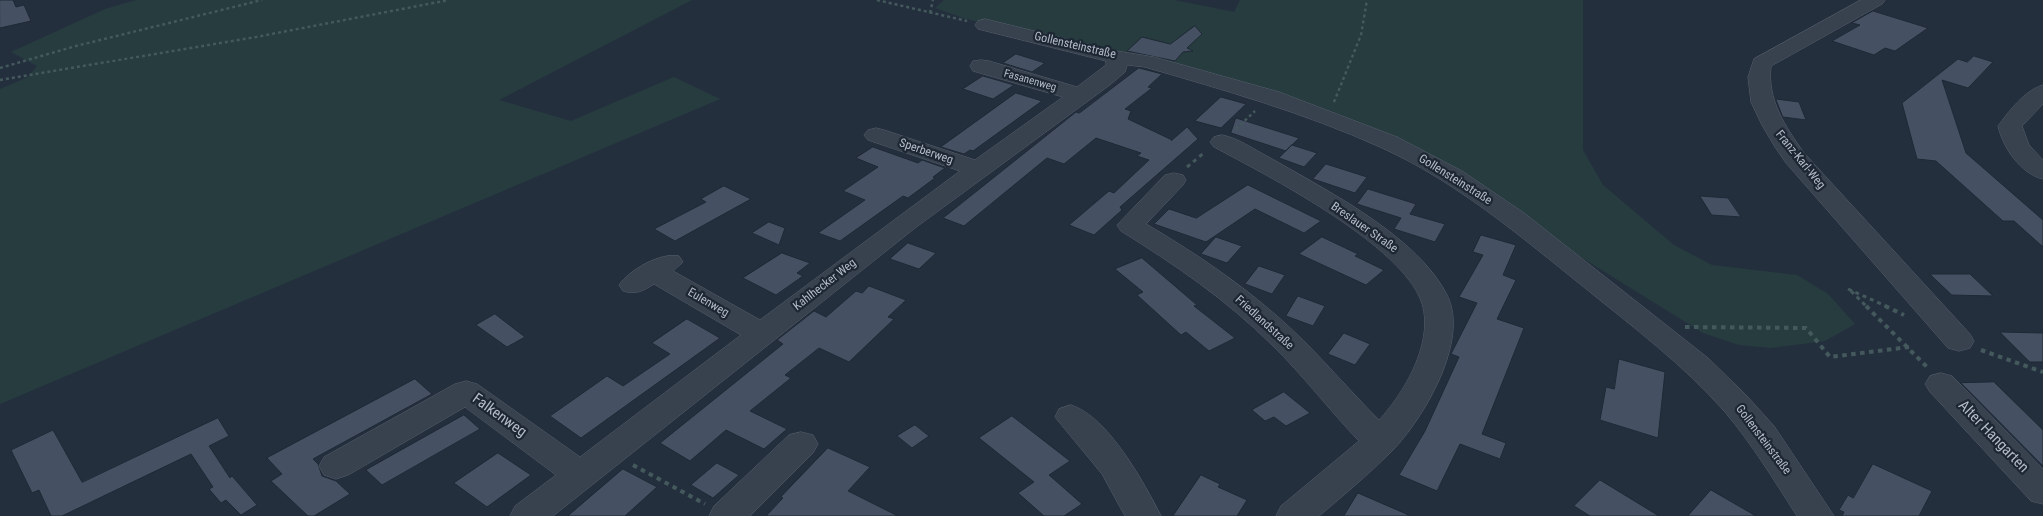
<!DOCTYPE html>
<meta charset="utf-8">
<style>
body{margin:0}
canvas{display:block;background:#242f3e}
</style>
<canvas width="2043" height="516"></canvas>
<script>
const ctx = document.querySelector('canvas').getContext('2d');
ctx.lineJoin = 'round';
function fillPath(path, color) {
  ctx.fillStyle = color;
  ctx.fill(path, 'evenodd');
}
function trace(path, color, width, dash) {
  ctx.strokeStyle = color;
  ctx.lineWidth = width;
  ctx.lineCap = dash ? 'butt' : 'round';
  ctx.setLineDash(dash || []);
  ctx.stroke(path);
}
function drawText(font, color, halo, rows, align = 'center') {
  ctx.font = font + ' "Roboto Condensed",sans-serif';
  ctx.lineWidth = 4.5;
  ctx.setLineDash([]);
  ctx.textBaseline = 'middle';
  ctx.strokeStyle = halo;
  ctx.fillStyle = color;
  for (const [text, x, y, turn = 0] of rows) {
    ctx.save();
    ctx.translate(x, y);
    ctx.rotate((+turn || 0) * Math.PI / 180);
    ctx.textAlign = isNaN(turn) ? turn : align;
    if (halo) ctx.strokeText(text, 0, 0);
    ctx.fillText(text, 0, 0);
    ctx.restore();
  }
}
fillPath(new Path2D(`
 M136,0H692L499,100L571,121L674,77L720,99L0,404V89L28,77L37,66L11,52L105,9Z
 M944,0H1174L1234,12L1240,0H1583V150L1603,185L1674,245L1712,265L1797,275L1828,294L1855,324L1825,341L1771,348L1739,345L1703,333L1555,241L1436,159L1149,59L966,19L935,8Z`), '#263c3f');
const building = new Path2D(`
 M0,0H13L16,7L24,5L31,21L0,28Z
 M1873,11L1928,28L1895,51L1885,48L1874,55L1832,41L1860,25L1852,23Z
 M1195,26L1202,34L1187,48L1193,51L1183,52L1175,61L1127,51L1142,37L1170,44Z
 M1016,54L1045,63L1032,72L1003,63Z
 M1974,56L1993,62L1968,88L1942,80L1966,153L2043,220V247L2014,221H2003L1936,161L1917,159L1902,103L1958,59L1967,62Z
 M1139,68L1162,74L1148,87L1152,88L1125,109L1131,111L1128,119L1172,140L1171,141L1187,127L1198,139L1120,207L1122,210L1094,235L1069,225L1109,191L1114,193L1149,160L1137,156L1141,153L1096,138L1064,164L1047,158L964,226L943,218L1076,112L1079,113Z
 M983,76L1014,85L993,99L963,89Z
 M1016,93L1042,101L973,151L970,150L964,154L941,147Z
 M1221,97L1246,104L1221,128L1195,121Z
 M1776,99L1799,102L1806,120L1783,117Z
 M1236,118L1299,138L1286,151L1231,133Z
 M1292,145L1317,153L1304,167L1279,158Z
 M873,147L918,163L922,160L945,168L933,177L935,178L908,198L903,196L840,241L818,233L865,200L843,191L878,167L856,158Z
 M1326,164L1367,177L1355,193L1313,179Z
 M1248,185L1321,221L1304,233L1255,209L1206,242L1154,224L1169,209L1196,218Z
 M724,186L751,199L675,241L654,229L706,202L701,199Z
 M1368,189L1416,204L1410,214L1445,224L1435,242L1394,229L1401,218L1357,204Z
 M1700,196L1728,198L1741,217L1712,215Z
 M769,222L785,228L779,245L752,233Z
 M1481,235L1516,245L1503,275L1516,280L1497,319L1524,328L1482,434L1506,443L1500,459L1460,444L1437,491L1399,475L1425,431L1459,357L1451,354L1477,303L1459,297L1483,255L1473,252Z
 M1216,237L1242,246L1227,263L1201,254Z
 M1322,237L1358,254L1355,256L1384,270L1366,285L1299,254Z
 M908,243L936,253L919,269L890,259Z
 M782,253L810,263L797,273L803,276L776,295L743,278Z
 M1142,258L1197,305L1194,306L1235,338L1209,351L1186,332L1181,335L1137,295L1143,292L1115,269Z
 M1259,266L1285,275L1272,294L1245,284Z
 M1930,274H1970L1993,296L1952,295Z
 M869,286L906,300L888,317L894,319L849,362L819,348L785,375L791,378L750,411L787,429L764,449L726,430L690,461L660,443L783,344L777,340L814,311L826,317L856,291L862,293Z
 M1298,296L1325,306L1313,326L1286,316Z
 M495,314L525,337L507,347L476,325Z
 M687,319L720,338L581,438L550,416L607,376L623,386L670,354L652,343Z
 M2000,332L2043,333V362H2030Z
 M1344,333L1370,344L1355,365L1328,354Z
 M1619,359L1665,372L1658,438L1600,420L1606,387L1614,389Z
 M415,379L432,394L313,459L318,464L322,476L336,481L350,494L314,516H308L271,481L282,474L267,458Z
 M1994,382L2043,430V466L1961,383Z
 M1284,392L1310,413L1286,426L1274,417L1265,421L1252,410Z
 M464,415L480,429L382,485L366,470Z
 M1012,416L1070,461L1049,475L1082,504L1064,516H1044L1018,493L1034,482L979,438Z
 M218,418L229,436L209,446L230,478L232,476L257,505L241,515L226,500L221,503L209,489L213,487L191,454L62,516H51L39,490L32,493L11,450L53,430L82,482Z
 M915,425L929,436L912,448L897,436Z
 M828,448L870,467L848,491L898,516H766L783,498L781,497Z
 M498,453L531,475L487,507L454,483Z
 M717,463L739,475L713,498L691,485Z
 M1873,464L1932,491L1919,516H1842L1844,512L1839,510L1848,495L1853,498Z
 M623,469L657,487L625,516H568Z
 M1201,475L1220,484L1218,487L1247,500L1237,516H1173Z
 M1600,480L1659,516H1590L1574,506Z
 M1711,490L1756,516H1688Z
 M1358,493L1411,516H1344Z`);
fillPath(building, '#455162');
trace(building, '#1f2835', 1);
const minor = new Path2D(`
 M1861,0H1885L1882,4L1771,66C1767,100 1785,126 1804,153L1970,334L1974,341L1970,348L1959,351L1948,348L1786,163L1775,147L1762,125L1751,102L1748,77L1754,59Z
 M985,19L1116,51L1154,57L1279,92L1397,137L1462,171L1524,213L1708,358L1746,395L1774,426L1834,516H1797C1774,480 1752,444 1725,412C1684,365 1633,327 1585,288C1520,236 1456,181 1380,147C1305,113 1224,90 1145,67L1127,65L1125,72L1111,84L915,228L553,516H510L515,506L556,475L465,407L348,475L336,479L324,475L319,466L324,457L455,384L466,381L477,384L580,457L741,335L654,284C643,291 636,295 623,291L619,285C629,270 661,252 679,256L683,262L673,271L760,320L960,171L868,140L864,135L868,130L876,128L884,130L975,160L1063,97L973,71L970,66L973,61L981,60L989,61L1077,87L1106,65V61L978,29L975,25L978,21Z
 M2043,85V104L2022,126L2029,145L2043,160V179C2021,174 2003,148 1998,126C2009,111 2025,90 2043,85Z
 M1222,135C1237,138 1250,147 1263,154C1292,170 1320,186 1348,203C1384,226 1427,256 1447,295C1470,340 1424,418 1392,451C1369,474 1344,495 1319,516H1276L1281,506L1359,441C1329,410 1303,375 1272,345C1227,300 1174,264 1121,231L1117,225L1165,175L1174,173L1183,175L1186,180L1183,185L1146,224C1192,251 1237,281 1277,316C1314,348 1345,386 1379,420C1406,391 1438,336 1419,296C1392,240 1269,176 1214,147L1210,142L1214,137Z
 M1941,373L1952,376L2043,469V504L2031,501L1930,392L1925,384L1930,376Z
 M1071,405C1108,416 1144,483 1161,516H1125L1102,474L1055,417L1059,409Z
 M801,432L813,435L818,444L813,453L750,516H709L714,506L789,435Z`);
trace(minor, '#565f6c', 1);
trace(new Path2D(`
 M877,0L967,21
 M930,13L933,0
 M0,68L76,46L262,0
 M0,80L256,37L449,0
 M1334,102L1361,35L1367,0
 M1236,129L1255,111`), '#44595c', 2.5, [3, 3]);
trace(new Path2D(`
 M1187,167L1205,152
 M1848,289L1888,307
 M1851,291L1867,307`), '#44595c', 3, [4, 4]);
trace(new Path2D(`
 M1866,306L1928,368
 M1885,306L1904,315
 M1685,327L1806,328L1830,357L1909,347
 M1981,350L2043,372
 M633,465L705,504`), '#44595c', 4, [4.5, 4.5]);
fillPath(minor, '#38414e');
drawText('11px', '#b4bcc9', '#1d2633', [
 ["Fasanenweg",1030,81,16]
]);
drawText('12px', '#b4bcc9', '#1d2633', [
 ["Gollensteinstraße",1075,46,13],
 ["Sperberweg",926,152,19],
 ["Franz-Karl-Weg",1800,160,51],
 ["Gollensteinstraße",1455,180,32],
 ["Breslauer Straße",1364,228,35],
 ["Kahlhecker Weg",825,285,-38],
 ["Eulenweg",708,303,30],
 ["Friedlandstraße",1264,323,42],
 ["Gollensteinstraße",1763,440,53]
]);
drawText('15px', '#b4bcc9', '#1d2633', [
 ["Falkenweg",499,416,36],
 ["Alter Hangarten",1993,437,46]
]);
</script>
